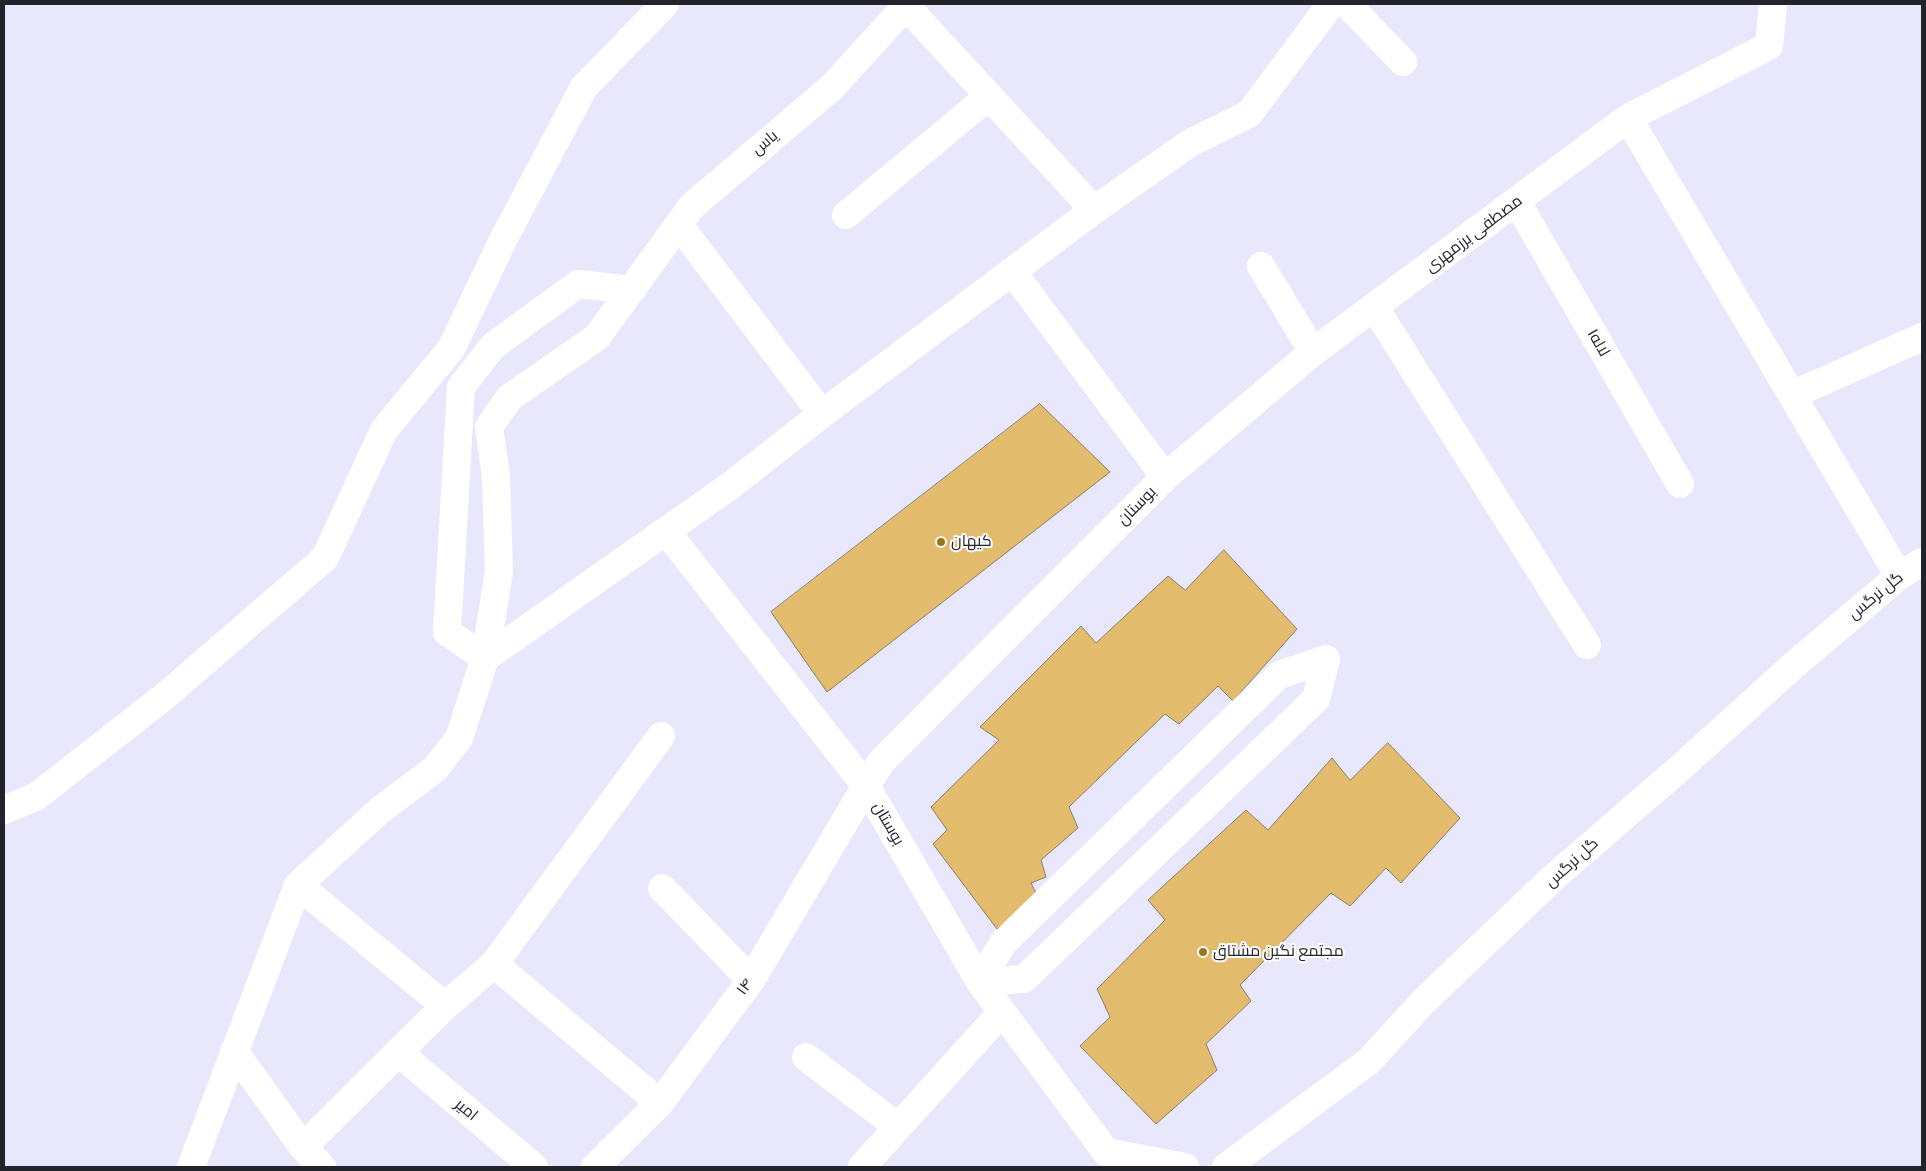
<!DOCTYPE html>
<meta charset="utf-8">
<style>
body{margin:0}
#map{position:relative;width:1926px;height:1171px;overflow:hidden;background:#e9e7fb;font-family:Bitter,serif}
canvas{display:block}
.frame{position:absolute;inset:0;border:5px solid #23232c;pointer-events:none}
</style>
<div id="map">
<canvas width="1926" height="1171"></canvas>
<div class="frame"></div>
</div>
<script>
const ctx = document.querySelector('canvas').getContext('2d');
ctx.lineJoin = 'round';
function fillPath(path, color) {
  ctx.fillStyle = color;
  ctx.fill(path, 'evenodd');
}
function trace(path, color, width, dash) {
  ctx.strokeStyle = color;
  ctx.lineWidth = width;
  ctx.lineCap = dash ? 'butt' : 'round';
  ctx.setLineDash(dash || []);
  ctx.stroke(path);
}
function drawText(font, color, halo, rows, align = 'center') {
  ctx.font = font + ' Bitter,Cairo,serif';
  ctx.lineWidth = 4;
  ctx.setLineDash([]);
  ctx.textBaseline = 'middle';
  ctx.strokeStyle = halo;
  ctx.fillStyle = color;
  for (const [text, x, y, turn = 0] of rows) {
    ctx.save();
    ctx.translate(x, y);
    ctx.rotate((+turn || 0) * Math.PI / 180);
    ctx.textAlign = isNaN(turn) ? turn : align;
    if (halo) ctx.strokeText(text, 0, 0);
    ctx.fillText(text, 0, 0);
    ctx.restore();
  }
}
const building = new Path2D(`
 M1040,404L1110,472L827,692L771,612Z
 M1224,550L1297,629L1233,701L1218,686L1179,724L1165,714L1069,807L1078,828L1041,860L1046,877L1031,883L1038,897L997,929L933,844L947,830L931,807L999,740L980,727L1081,626L1096,643L1168,576L1185,590Z
 M1388,743L1460,818L1401,883L1386,868L1350,906L1331,893L1240,985L1251,1001L1206,1044L1217,1070L1156,1124L1080,1046L1110,1017L1097,989L1165,920L1148,900L1246,810L1268,830L1332,758L1350,780Z`);
fillPath(building, '#e2bb6d');
trace(building, '#8a7f6a', 1);
trace(new Path2D(`
 M1347,4L1403,62
 M906,6L1094,210
 M1628,118L1899,576
 M1517,202L1680,484
 M846,215L989,96
 M679,225L822,414
 M1261,266L1313,352
 M1012,271L1165,477
 M1375,308L1587,645
 M1792,395L1922,337
 M485,658L730,486L822,414L1094,210L1190,143L1249,114L1331,4
 M485,658L447,632L461,387L493,346L578,284L632,290
 M1326,659L1316,699L1024,979L980,982L1003,943L1279,675Z
 M4,810L37,796L165,696L325,558L384,430L451,349L503,240L584,87L665,4
 M298,885L445,1006
 M662,888L751,980
 M494,964L660,1103
 M234,1051L303,1147L322,1167
 M398,1052L534,1167
 M806,1057L898,1127
 M303,1147L445,1006L494,964L661,736
 M191,1167L298,885L379,811L435,769L459,738L485,658L499,572L496,477L489,427L509,398L597,337L692,206L831,88L908,4
 M595,1167L660,1103L751,980L866,786L666,531
 M862,1167L1002,1012
 M1185,1167L1106,1152L980,982L866,786L881,762L1165,477L1313,352L1628,118L1769,46L1773,4
 M1226,1167L1369,1061L1424,1001L1554,877L1680,768L1794,665L1899,576L1922,562`), '#fff', 28);
for (const [x, y, r, color] of [
 [941,542,5,"#9a7521"],
 [1203,952,5,"#9a7521"]
]) {
  const dot = new Path2D();
  dot.arc(x, y, r, 0, 2 * Math.PI);
  ctx.fillStyle = color;
  ctx.fill(dot);
  trace(dot, '#fff', 2);
}
drawText('16px', '#23232c', '#fff', [
 ["یاس",765,143,-40],
 ["مصطفی برزمهری",1474,234,-37],
 ["لاله۱",1598,343,60],
 ["بوستان",1137,506,-45],
 ["گل نرگس",1876,596,-39],
 ["بوستان",888,824,60],
 ["گل نرگس",1572,863,-42],
 ["۱۴",745,987,-54],
 ["امیر",466,1110,40]
]);
drawText('16px', '#23232c', '#fff', [
 ["کیهان",951,542],
 ["مجتمع نگین مشتاق",1213,952]
], 'left');
</script>
